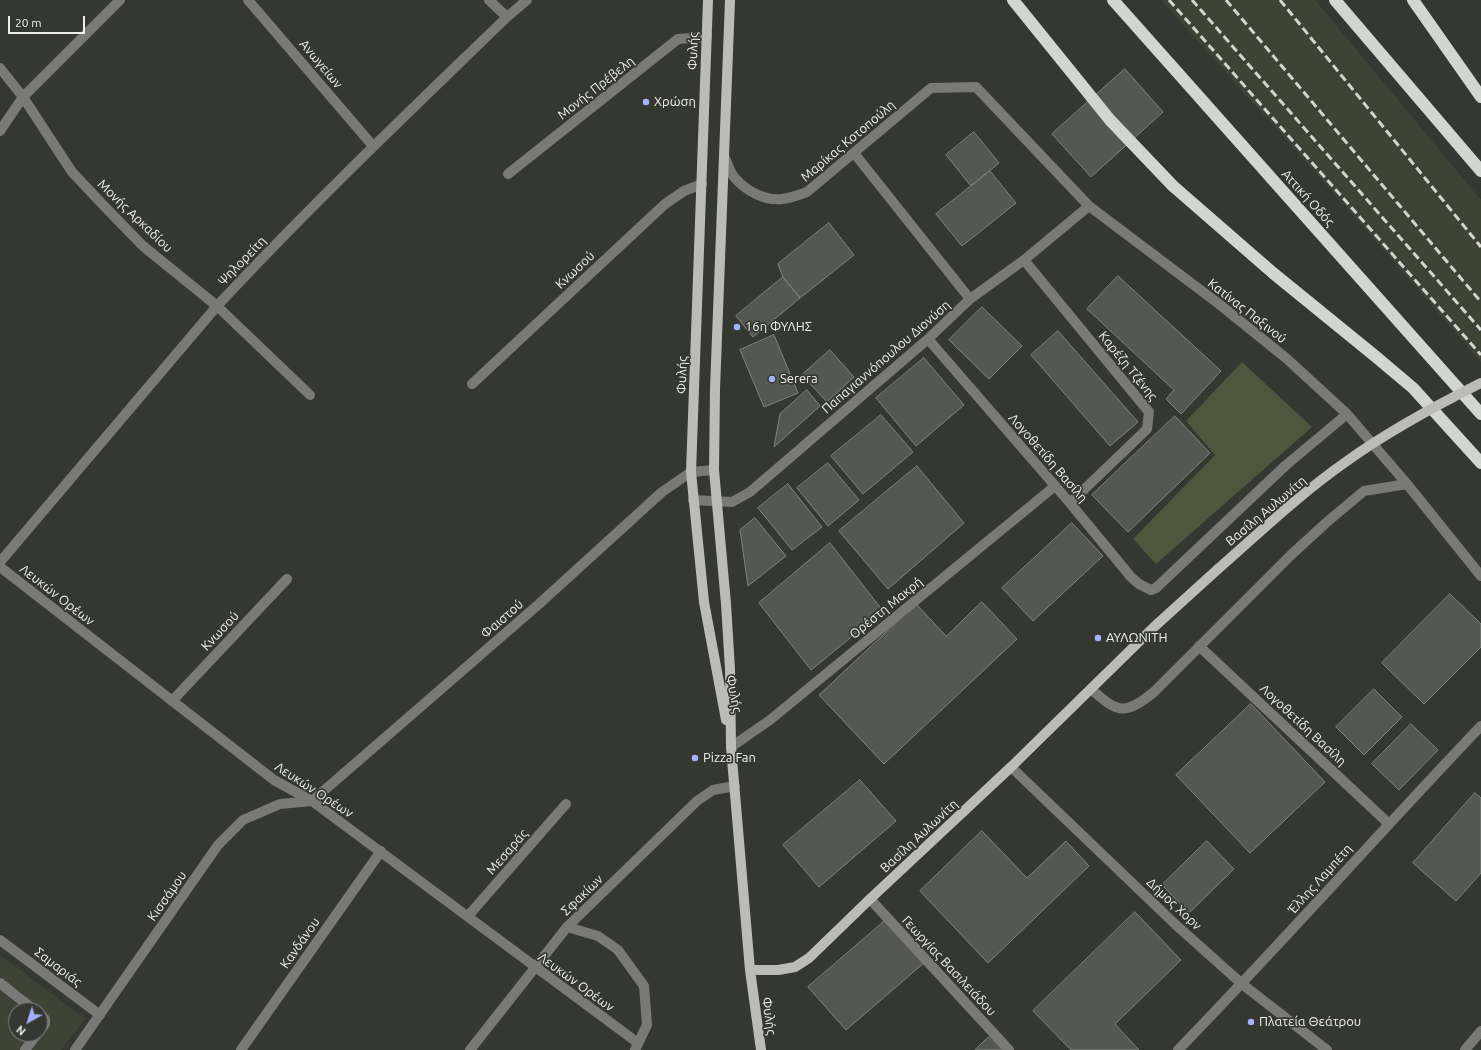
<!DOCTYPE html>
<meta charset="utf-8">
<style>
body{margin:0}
#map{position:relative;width:1481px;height:1050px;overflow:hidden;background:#353831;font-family:Ubuntu,sans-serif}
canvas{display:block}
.north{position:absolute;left:8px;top:1002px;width:40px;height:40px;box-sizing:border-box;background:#353831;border:1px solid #7f817b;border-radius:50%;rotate:219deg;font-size:11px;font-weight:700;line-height:16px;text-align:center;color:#eeefeb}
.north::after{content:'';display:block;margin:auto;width:14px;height:18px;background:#a2b2fd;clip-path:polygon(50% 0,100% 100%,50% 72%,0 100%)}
.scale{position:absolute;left:8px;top:16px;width:77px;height:18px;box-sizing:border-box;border:2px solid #eeefeb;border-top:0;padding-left:5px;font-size:12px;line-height:14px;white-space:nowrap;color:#eeefeb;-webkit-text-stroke:3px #353831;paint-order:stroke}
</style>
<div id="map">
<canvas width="1481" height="1050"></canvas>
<div class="north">N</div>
<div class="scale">20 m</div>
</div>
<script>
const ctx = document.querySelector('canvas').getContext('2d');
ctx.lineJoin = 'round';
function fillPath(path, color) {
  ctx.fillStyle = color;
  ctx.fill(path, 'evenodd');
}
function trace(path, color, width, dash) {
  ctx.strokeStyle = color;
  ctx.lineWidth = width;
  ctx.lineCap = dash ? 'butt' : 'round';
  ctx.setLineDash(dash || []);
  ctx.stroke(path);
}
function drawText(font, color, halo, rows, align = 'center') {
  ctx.font = font + ' Ubuntu,sans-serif';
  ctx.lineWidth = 3.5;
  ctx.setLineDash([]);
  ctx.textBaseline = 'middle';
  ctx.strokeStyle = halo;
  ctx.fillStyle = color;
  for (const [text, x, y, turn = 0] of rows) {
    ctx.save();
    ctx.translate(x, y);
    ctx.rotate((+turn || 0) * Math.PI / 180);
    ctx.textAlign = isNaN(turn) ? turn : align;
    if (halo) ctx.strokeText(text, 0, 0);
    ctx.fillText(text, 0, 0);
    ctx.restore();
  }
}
fillPath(new Path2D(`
 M1161,0H1315L1481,200V362L1335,194Z
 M0,955L85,1019L61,1050H0ZM16,1010H40V1034H16Z`), '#3e4336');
fillPath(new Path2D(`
 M1242,362L1312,427L1156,564L1133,539L1215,455L1186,421Z`), '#4e573d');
const building = new Path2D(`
 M1125,69L1163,112L1091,177L1052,134Z
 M974,132L999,163L971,186L946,155Z
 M990,171L1016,203L962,246L936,214Z
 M829,223L854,255L800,298L783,277L778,264Z
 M1118,276L1221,371L1181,414L1166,399L1174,390L1087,309Z
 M783,277L800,298L753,337L736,316Z
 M982,307L1022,346L989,379L949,340Z
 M1058,331L1138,422L1110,446L1031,355Z
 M774,335L798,393L764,407L740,350Z
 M830,350L854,377L827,402L802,375Z
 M924,358L964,405L916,446L876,398Z
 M807,390L820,406L774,447L780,414Z
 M881,415L913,452L863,494L831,456Z
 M1175,416L1210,453L1128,532L1092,495Z
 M828,463L859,500L828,526L797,488Z
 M917,466L964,523L888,589L839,531Z
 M788,484L822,527L792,550L758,508Z
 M755,518L786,556L748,586L740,530Z
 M1072,523L1103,556L1033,621L1002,588Z
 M830,543L883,611L811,670L759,603Z
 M1450,594L1481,624V647L1424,704L1382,663Z
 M982,602L1017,639L884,764L819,695L916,604L946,636Z
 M1374,689L1402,717L1364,755L1336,727Z
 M1251,704L1325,782L1250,853L1176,775Z
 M1411,724L1438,750L1399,790L1372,764Z
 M860,780L896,821L819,887L783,845Z
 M1475,793L1481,798V873L1456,901L1413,863Z
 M982,831L1027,878L1066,841L1089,866L988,963L920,891Z
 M1207,841L1234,869L1189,913L1162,885Z
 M1135,912L1181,960L1115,1024L1139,1050H1071L1033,1011Z
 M887,919L925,962L846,1030L808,987Z
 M992,1034L1007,1050H975Z`);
fillPath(building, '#555850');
trace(building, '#81847c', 1);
trace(new Path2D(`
 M248,0L373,146
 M489,0L507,17
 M0,68L23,97L72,172L107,209L143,246L217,306L310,395
 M0,131L23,97L120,0
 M854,153L970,299
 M725,158C728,164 730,173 735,178C746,191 765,201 782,199C791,198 799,195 807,192L931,88L976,87L1089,206L1219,304L1286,358L1347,414L1407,484L1481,576
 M508,174L678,39L707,37
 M1024,260L1149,412L1147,429L1070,503
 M928,339L1070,503L1131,577L1139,584L1151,590L1156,588L1285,466L1347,414
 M472,384L665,204L684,191L702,184
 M693,500L732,502L750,492L928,339L970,299L1024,260L1089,206
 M0,562L217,306C310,206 409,112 507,17L527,0
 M0,567L274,780L312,801L638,1043
 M1199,646L1388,823
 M1091,689C1118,713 1124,716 1154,692L1291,555L1327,522L1364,491L1407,484
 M172,701L287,579
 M731,747L770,720L1055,486
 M1011,767L1175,924L1242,984L1327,1050
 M870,899L1009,1050
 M468,916L566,804
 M567,927L598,936L618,950L644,986L647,1025L635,1050
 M0,940L100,1015
 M0,983L34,1010
 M40,1014L45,1019V1024L40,1030
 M25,1050L37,1034
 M75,1050L218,845L243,820L280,804L312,801L539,604L662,492L691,472L714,470
 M241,1050L381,851
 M470,1050L567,927L697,801L713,790L735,786
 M1178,1050C1281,944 1379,833 1481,726
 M1465,1050L1481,1031`), '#797a76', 10);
trace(new Path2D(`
 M708,0L691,472L704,602L726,720
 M730,0L715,389L714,470L726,604L730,669L731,747L750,970L761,1050
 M750,970H778L795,967L809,958L870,899L1011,767L1154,627L1218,569`), '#babcb5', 10);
trace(new Path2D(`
 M1013,0L1110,120L1173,186L1273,273L1375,356L1413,388L1481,463
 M1113,0L1481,414
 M1335,0L1481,171
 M1413,0L1481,97`), '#d3d6ce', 12);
trace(new Path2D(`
 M1169,0L1481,355
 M1192,0L1481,330
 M1226,0L1481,302
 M1280,0L1481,247`), '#d3d4d0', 3, [8, 4]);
trace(new Path2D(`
 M1218,569C1260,532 1301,493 1347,461C1389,431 1435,406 1481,383`), '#babcb5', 10);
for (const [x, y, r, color] of [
 [646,102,4,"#a2b2fd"],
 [737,327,4,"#a2b2fd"],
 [772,379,4,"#a2b2fd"],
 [1098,638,4,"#a2b2fd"],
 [695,758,4,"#a2b2fd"],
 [1251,1022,4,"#a2b2fd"]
]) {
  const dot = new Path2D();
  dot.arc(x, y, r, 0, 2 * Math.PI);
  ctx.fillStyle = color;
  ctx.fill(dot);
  trace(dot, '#353831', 1.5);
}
drawText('13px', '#eeefeb', '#353831', [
 ["Φυλής",693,51,-88],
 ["Ανωγείων",321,64,50],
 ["Μονής Πρέβελη",596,88,-38],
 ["Μαρίκας Κοτοπούλη",848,141,-40],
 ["Αττική Οδός",1308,198,48],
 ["Μονής Αρκαδίου",135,216,44],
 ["Ψηλορείτη",242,261,-46],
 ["Κνωσού",575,270,-43],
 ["Κατίνας Παξινού",1247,311,38],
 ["Παπαγιαννόπουλου Διονύση",886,357,-41],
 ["Καρέζη Τζένης",1128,366,51],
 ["Φυλής",682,375,-88],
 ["Λογοθετίδη Βασίλη",1048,458,49],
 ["Βασίλη Αυλωνίτη",1266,511,-40],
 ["Λευκών Ορέων",57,595,38],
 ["Ορέστη Μακρή",886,608,-39],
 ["Φαιστού",502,619,-41],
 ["Κνωσού",220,631,-47],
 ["Φυλής",734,694,79],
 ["Λογοθετίδη Βασίλη",1303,725,43],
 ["Λευκών Ορέων",314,790,33],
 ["Βασίλη Αυλωνίτη",919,836,-43],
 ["Μεσαράς",507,852,-49],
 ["Έλλης Λαμπέτη",1320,879,-48],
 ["Σφακίων",582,895,-44],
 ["Κισσάμου",167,896,-55],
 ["Δήμος Χορν",1174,904,43],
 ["Κανδάνου",300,943,-55],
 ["Γεωργίας Βασιλειάδου",949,966,47],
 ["Σαμαριάς",58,967,37],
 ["Λευκών Ορέων",576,982,36],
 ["Φυλής",769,1016,82]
]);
drawText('13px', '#eeefeb', '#353831', [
 ["Χρώση",654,102],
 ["16η ΦΥΛΗΣ",745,327],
 ["Serera",780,379],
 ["ΑΥΛΩΝΙΤΗ",1106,638],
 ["Pizza Fan",703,758],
 ["Πλατεία Θεάτρου",1259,1022]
], 'left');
</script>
